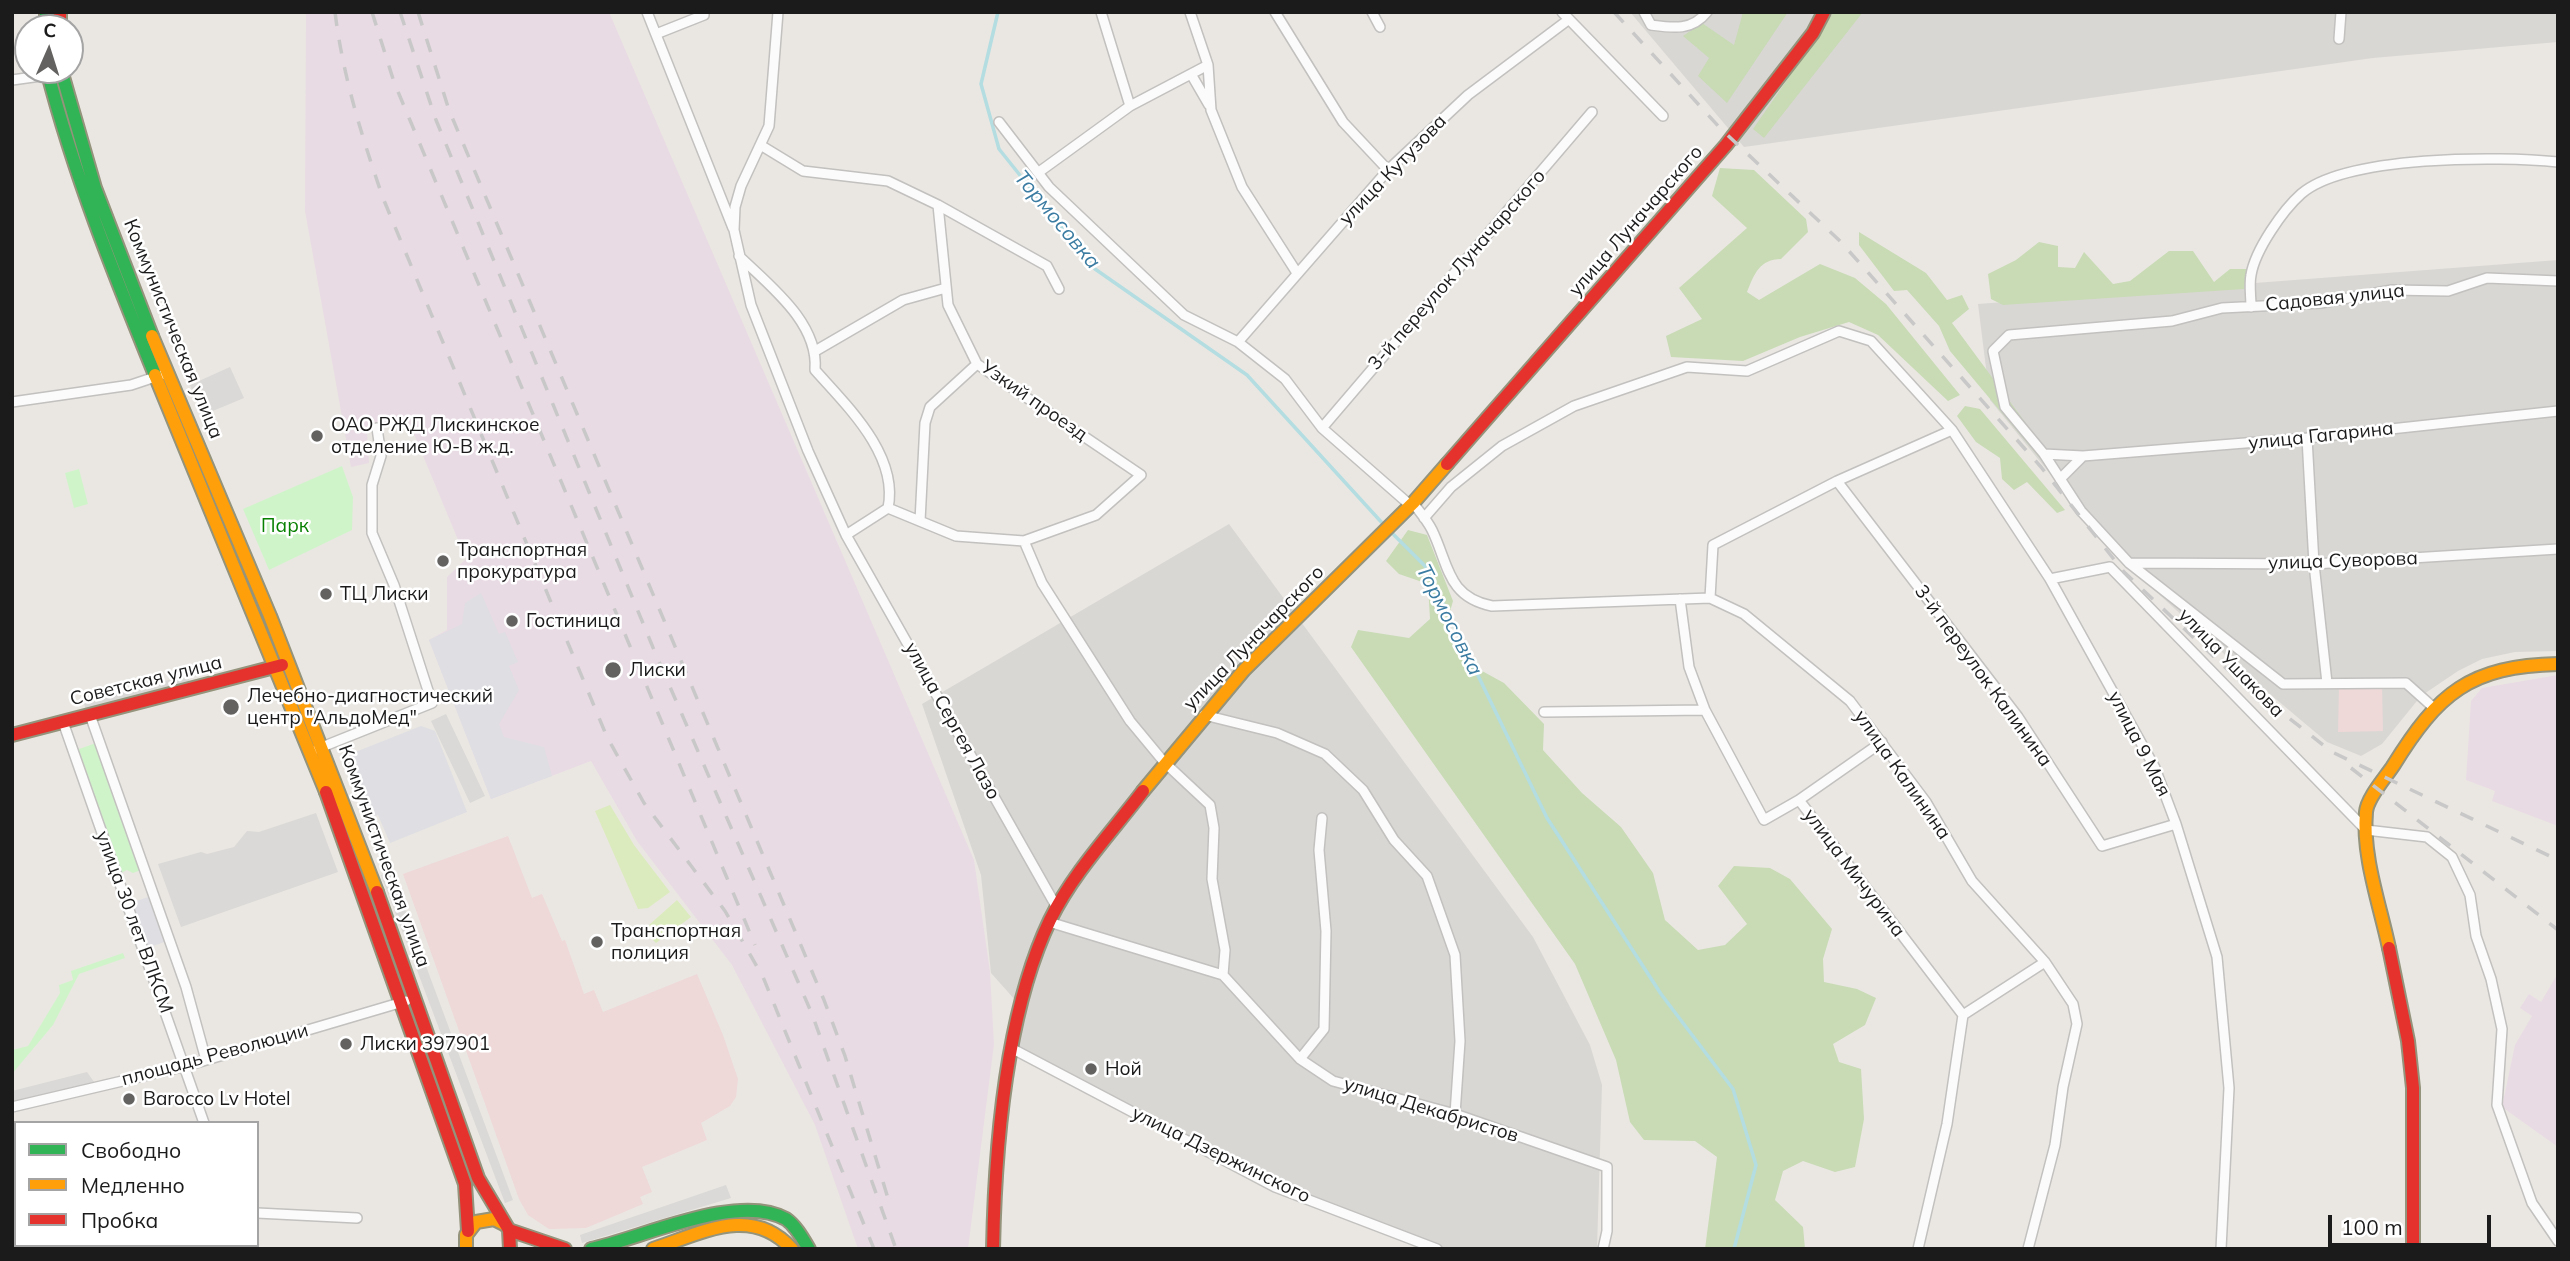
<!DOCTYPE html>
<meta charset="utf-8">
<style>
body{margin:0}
#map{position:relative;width:2570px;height:1261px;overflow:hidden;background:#eae7e2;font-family:Mulish,sans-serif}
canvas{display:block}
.frame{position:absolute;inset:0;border:14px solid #1b1b1b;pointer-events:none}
.legend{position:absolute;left:14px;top:1121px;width:245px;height:126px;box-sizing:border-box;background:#fff;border:2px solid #a4a4a4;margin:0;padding:9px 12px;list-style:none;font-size:21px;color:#1b1b1b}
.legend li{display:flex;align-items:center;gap:14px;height:35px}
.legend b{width:35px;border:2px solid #a4a4a4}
.north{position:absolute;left:14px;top:14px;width:70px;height:70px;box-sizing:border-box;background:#fff;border:2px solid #a4a4a4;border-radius:50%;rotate:3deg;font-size:19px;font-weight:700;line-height:28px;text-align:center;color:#1b1b1b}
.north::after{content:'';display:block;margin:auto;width:24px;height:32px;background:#636261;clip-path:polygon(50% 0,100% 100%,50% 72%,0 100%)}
.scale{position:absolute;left:2328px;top:1215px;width:163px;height:32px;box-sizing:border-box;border:4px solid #1b1b1b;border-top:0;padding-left:9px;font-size:21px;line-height:24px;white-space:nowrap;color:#1b1b1b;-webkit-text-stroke:5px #fff;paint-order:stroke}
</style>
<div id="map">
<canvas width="2570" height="1261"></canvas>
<div class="frame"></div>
<ul class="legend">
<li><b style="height:9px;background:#30b455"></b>Свободно</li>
<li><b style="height:9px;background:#ff9f0a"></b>Медленно</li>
<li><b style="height:9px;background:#e5322d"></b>Пробка</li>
</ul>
<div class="north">С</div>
<div class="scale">100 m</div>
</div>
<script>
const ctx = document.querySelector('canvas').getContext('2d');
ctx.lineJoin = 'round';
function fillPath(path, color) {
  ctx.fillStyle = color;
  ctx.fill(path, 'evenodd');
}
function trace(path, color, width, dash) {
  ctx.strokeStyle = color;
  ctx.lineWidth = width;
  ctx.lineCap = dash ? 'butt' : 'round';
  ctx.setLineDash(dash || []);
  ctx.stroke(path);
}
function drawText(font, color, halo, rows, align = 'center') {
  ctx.font = font + ' Mulish,sans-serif';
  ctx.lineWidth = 5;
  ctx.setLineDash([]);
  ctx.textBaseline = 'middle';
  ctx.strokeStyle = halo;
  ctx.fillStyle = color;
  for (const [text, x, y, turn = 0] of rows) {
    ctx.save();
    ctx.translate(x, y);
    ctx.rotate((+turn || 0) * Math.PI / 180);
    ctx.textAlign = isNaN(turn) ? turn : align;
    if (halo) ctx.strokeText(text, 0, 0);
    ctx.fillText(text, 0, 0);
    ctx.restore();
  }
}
fillPath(new Path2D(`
 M1630,12H2558V42L2373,58L1744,147Z
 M2558,260V651L2515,652L2482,659L2458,671L2421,696L2382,744L2361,756L2327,742L2246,674L2116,555L1990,400L1978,304Z
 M1229,524L1533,937L1590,1045L1602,1085L1597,1249H1445L1422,1242L1278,1185L1013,1046L1024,1010L991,973L981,875L922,704Z`), '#d9d7d4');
fillPath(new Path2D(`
 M2382,687L2383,731L2338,732L2339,688Z
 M508,836L532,898L542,894L562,941L565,940L584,994L594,990L603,1012L697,974L723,1035L738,1079L736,1097L730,1106L701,1123L707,1140L642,1167L652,1192L640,1197L643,1204L586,1228L549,1229L528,1215L519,1199L403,874Z`), '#eed8d8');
fillPath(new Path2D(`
 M306,12H609L974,860L990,972L994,1044L968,1249H858L815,1125L732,965L637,841L591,761L491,799L429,640L447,630V577L466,559L406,415L367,432L369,463L351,467L305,211Z
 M2558,675V826L2492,801L2495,791L2466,780L2471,701L2482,688Z
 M2558,973V1147L2502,1107L2515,1045L2532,1016L2520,1008L2529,994L2541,1002Z`), '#e9dbe4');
fillPath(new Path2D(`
 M610,805L634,845L670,892L648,908L638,909L595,811Z
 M677,900L691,917L656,943L649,936V925Z`), '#dcebbd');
fillPath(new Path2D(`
 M1743,12H1788L1727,103L1698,76L1709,58L1683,36L1702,23L1734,45Z
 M1834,12H1863L1764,138L1753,129Z
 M1720,168L1754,170L1806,219L1808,232L1781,259C1760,259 1754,274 1747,292L1759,300L1820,264L1855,278L1886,304L1960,395L1948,401L1878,335L1849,322L1800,337L1743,361L1671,357L1666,336L1702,319L1679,288L1747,228L1712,196Z
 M1859,232L1926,273L1947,300L1962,295L1969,309L1952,323L2059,468L2052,473L1950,351L1939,326L1907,290L1894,291L1859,245Z
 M2039,242L2058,246V267L2075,268L2084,252L2113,284L2130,281L2169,251H2193L2214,282L2230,269H2247L2244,289L2003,305L1991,299L1988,274L2016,260Z
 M1965,406L1980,409L2065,510L2057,513L2027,482L2014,490L2002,479L2000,458L1976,442L1957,416Z
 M1408,530L1427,535L1453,601L1445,629L1462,660L1504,683L1544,724L1543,750L1582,793L1621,827L1653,873L1665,920L1698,950L1725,945L1747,924L1718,886L1734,866L1770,868L1790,879L1832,929L1823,959L1824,982L1857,989L1876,998L1865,1025L1833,1044L1839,1062L1861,1069L1864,1119L1855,1167L1835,1172L1803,1161L1783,1171L1775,1200L1803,1227L1805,1249H1705L1717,1157L1695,1141L1644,1140L1630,1122L1616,1060L1575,964L1351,647L1358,630L1409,638L1430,619L1428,584L1399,574L1386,561Z`), '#c8dbb5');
fillPath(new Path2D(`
 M342,466L353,497L352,530L269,570L243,509Z
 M79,469L88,504L74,508L65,473Z
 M96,743L141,870L133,873L127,870L121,873L76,750Z
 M123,953L125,958L79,974L53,1025L12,1074V1050L28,1046L60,993L59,985L73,980L71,971Z`), '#d0f4ca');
fillPath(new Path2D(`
 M230,367L244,398L203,415L190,385Z
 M188,675L191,686L86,713L84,702Z
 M446,714L485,796L470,803L431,721Z
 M316,813L338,872L181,927L158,864L201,852L207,854L234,847L247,831L259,832Z
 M391,872L513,1200L505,1203L381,875Z
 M87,1072L97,1086L12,1107V1091Z
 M726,1185L731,1198L582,1243L580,1235Z`), '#dad9d7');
fillPath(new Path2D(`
 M481,593L499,634L505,632L518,662L509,666L519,690L499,724L504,737L544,747L552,776L491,799L429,640L462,624L465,603Z
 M421,726L435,731L467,812L390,843L378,815L369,818L343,757Z
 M154,895L170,940L144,949L128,904Z`), '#dedee3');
trace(new Path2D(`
 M998,12L981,84L999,149L1095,269L1247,375L1384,525
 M1390,531L1425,566L1547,818L1661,994L1733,1089L1756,1165L1734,1249`), '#b3dde1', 3.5);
const street = new Path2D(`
 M647,12L733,228
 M778,12L769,126L741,186L735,207L734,230L751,305L808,451L846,535L1056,906
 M1101,12L1130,106
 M1190,12L1208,65L1211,110L1242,187L1297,273
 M1275,12L1343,122L1388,170
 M1372,12L1380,27
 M1562,12L1663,116
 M1644,12L1651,25C1673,28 1692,31 1707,12
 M656,34L704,15V12
 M2339,39L2341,12
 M1191,74L1209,105
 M12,80L48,75
 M999,122L1049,187L1184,315L1238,342L1285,379L1322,428L1410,505
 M762,146L803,171L888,181L938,205L948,305L977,364L1141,475L1096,515L1024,541L956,536L888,508
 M1039,172L1130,106L1208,65
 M938,205L1047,266L1059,289
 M739,256C770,286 819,323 815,370C847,406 899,455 888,508L846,535
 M2251,307C2251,296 2249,285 2251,275C2255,250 2283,210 2301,194C2346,155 2500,156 2558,162
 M1238,342L1388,170L1468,95L1568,20
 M817,350L903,300L946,288
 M12,402L131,385L161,375
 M1322,428L1592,112
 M1952,430L1837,481L2018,717L2102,846L2176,824
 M2307,438L2314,564L2327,683
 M2044,454L2083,456L2307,438L2558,411
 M2060,479L2083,456
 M1413,503C1419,511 1427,520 1432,530C1449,565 1447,597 1492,606L1710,598L1744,614L1850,701L1926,802L1972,881L2045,962L2073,1004L2077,1024L2063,1087L2055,1145L2028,1249
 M1424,518L1451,487L1502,446L1574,406L1687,367L1747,371L1839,331L1871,341L1952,430L2050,579L2155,768L2176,824L2217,957L2229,1088L2221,1249
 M920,521L925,423L930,407L977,364
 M1024,541L1042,583L1130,721L1164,762L1210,805L1214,828L1212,879L1225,950L1223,975
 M2129,563L2314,564L2558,549
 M2050,579L2110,567L2366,830L2427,837L2452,857L2470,895L2476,936L2491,979L2502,1029L2497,1105L2532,1203L2558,1241
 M1710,598L1713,545L1837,481
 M1680,599L1689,667L1705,710
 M2434,708L2406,683L2283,684L2129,563L2081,511L2044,454L2005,407L1993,351L2009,335L2172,321L2222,308L2321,303L2392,290L2448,291L2487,278L2558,281
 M1544,712L1705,710L1764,820L1799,800L1963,1015L1947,1124L1918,1249
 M90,715L186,987L206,1060
 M1204,715L1277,733L1325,754L1363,790L1394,840L1427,876L1455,955L1460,1041L1455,1114
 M63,722L204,1123
 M317,749L432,703L394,585L372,533V485L381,456L377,428
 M1799,800L1882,742
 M1049,922L1223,975L1300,1059L1333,1081L1455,1114L1607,1167V1231L1603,1249
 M1963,1015L2045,962
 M1011,1048L1275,1187L1437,1249
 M1300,1059L1324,1029L1326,931L1319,850L1322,818
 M12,1107L186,1066L406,1001
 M257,1213L357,1218
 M12,1214H16
 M141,1249L142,1245`);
const fast = new Path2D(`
 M46,12V28
 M47,70C74,175 114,274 155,375
 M61,70L95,188L152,336
 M591,1249C642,1238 738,1192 786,1219C796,1226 803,1239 809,1249`);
const slow = new Path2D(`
 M152,336L270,616L377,892
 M155,375L326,792
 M1143,791L1244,670L1413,503L1447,464
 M2389,948C2380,905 2362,856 2366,812C2367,798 2385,778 2393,766C2438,693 2470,666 2558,664
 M466,1249V1235L476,1222L494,1219L504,1224
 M653,1249C702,1233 751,1204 792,1249`);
const jam = new Path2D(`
 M60,12V28
 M1447,464L1726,145L1813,33L1824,12
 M12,735L282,665
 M326,792L465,1184L468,1231
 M377,892L478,1178L509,1230L510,1249
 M2389,948L2408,1041L2413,1088V1249
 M509,1230L565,1249
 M993,1249C995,1147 1005,1014 1050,920C1073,873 1111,833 1143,791`);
trace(street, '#c2c1bf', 12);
trace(fast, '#94937b', 16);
trace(slow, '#94937b', 16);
trace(jam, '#94937b', 16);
trace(street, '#fcfbfb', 9);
trace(fast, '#30b455', 12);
trace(slow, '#ff9f0a', 12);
trace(jam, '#e5322d', 12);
trace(new Path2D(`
 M335,12C343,77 362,137 383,198L607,737L644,803L725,911L763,977L874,1249
 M372,12L394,82L755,945
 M400,12L436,120L654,650L812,1014L896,1249
 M418,12L449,110L824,1000L845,1056L890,1205
 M1614,12L1720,128L1840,241L2041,467L2124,572L2228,670L2332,752L2558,860
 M2351,768L2558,930`), '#c9c8c8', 3.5, [14, 14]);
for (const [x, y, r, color] of [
 [317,436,7,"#636261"],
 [443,561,7,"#636261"],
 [326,594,7,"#636261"],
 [512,621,7,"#636261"],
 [613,670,9,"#636261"],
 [231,707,9,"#636261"],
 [597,942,7,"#636261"],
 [346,1044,7,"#636261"],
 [1091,1069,7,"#636261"],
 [129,1099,7,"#636261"]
]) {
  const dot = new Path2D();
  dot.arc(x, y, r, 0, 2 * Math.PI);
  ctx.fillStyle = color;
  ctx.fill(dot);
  trace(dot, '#fff', 2.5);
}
drawText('19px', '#1b1b1b', '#fff', [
 ["улица Кутузова",1393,170,-46],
 ["улица Луначарского",1636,221,-49],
 ["3-й переулок Луначарского",1457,270,-49],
 ["Садовая улица",2335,298,-6],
 ["Коммунистическая улица",173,329,68],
 ["Узкий проезд",1034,401,35],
 ["улица Гагарина",2321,436,-6],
 ["улица Суворова",2343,561,-2],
 ["улица Луначарского",1254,638,-46],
 ["улица Ушакова",2231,663,46],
 ["3-й переулок Калинина",1983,676,54],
 ["Советская улица",146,681,-14],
 ["улица Сергея Лазо",952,721,61],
 ["улица 9 Мая",2139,744,63],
 ["улица Калинина",1902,775,55],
 ["Коммунистическая улица",384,856,70],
 ["улица Мичурина",1854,873,53],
 ["улица 30 лет ВЛКСМ",134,922,70],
 ["площадь Революции",215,1055,-15],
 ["улица Декабристов",1431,1110,17],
 ["улица Дзержинского",1221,1155,26]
]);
drawText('19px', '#1b1b1b', '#fff', [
 ["ОАО РЖД Лискинское",331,425],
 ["отделение Ю-В ж.д.",331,447],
 ["Транспортная",457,550],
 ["прокуратура",457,572],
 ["ТЦ Лиски",340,594],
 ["Гостиница",526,621],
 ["Лиски",629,670],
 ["Лечебно-диагностический",247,696],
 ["центр \"АльдоМед\"",247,718],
 ["Транспортная",611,931],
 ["полиция",611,953],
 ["Лиски 397901",360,1044],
 ["Ной",1105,1069],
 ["Barocco Lv Hotel",143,1099]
], 'left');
drawText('19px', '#088002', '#fff', [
 ["Парк",285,526]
]);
drawText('italic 21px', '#3b7ca2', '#fff', [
 ["Тормосовка",1057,220,50],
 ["Тормосовка",1449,620,63]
]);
</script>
